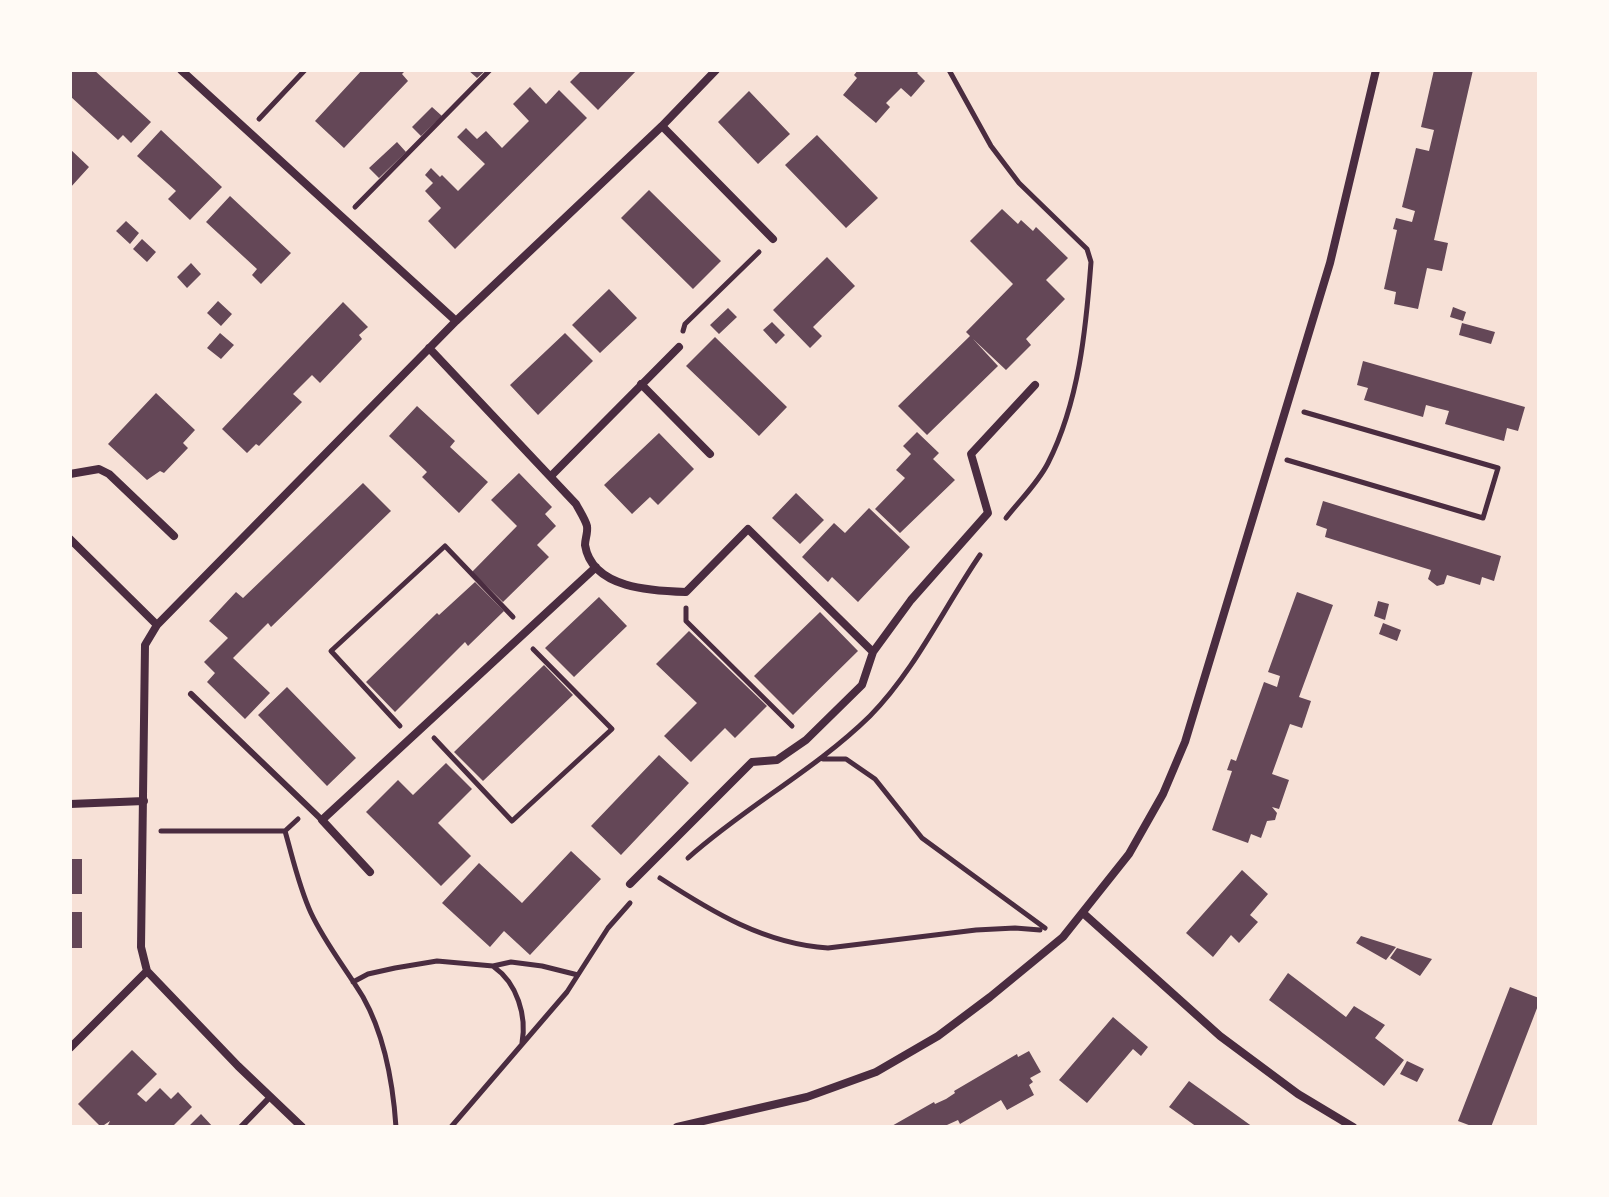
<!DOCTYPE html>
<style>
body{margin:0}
#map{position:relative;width:1609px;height:1197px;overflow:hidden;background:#f7e1d7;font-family:Lora,serif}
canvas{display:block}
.frame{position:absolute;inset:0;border:72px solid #fffaf5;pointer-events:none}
</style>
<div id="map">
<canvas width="1609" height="1197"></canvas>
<div class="frame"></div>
</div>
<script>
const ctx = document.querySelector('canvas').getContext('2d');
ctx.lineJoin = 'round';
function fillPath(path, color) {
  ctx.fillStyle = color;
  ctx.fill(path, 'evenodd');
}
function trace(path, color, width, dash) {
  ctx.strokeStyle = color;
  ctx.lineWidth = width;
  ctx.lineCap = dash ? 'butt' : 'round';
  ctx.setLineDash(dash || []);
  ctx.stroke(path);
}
fillPath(new Path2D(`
 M70,70H94L151,122L131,143L123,135L118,140L70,96Z
 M362,70H406L402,74L408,81L344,148L315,121Z
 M468,70H486L477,78Z
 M582,70H637L598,110L570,82Z
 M858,70H920L917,73L925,81L911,97L901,88L886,103L890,107L876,123L843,95L857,78L854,75Z
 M1434,70H1473L1434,240L1448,243L1442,271L1427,268L1418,309L1394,304L1396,292L1384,289L1397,230L1393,229L1396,218L1412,222L1415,211L1402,207L1416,148L1429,151L1434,130L1421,127Z
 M530,87L546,104L559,90L587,118L455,249L428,221L441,208L425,191L433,183L425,175L431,168L440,177L442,175L458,191L485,164L457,137L466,128L477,139L486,131L502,148L529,121L513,104Z
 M749,91L790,134L758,164L718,122Z
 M432,107L442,116L421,136L412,127Z
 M161,130L222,187L190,220L168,199L176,191L137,156Z
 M817,135L878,198L846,228L785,165Z
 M397,142L406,152L379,178L369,168Z
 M70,149L89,167L70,188Z
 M649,190L721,261L693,289L621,218Z
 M230,196L291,253L261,284L252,275L257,269L206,222Z
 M1002,209L1018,224L1021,220L1033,231L1036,227L1068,258L1046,280L1065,299L1026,339L1031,345L1006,370L973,339L998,366L927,435L898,406L970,336L966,332L1013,284L970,241Z
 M126,221L139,233L130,244L116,231Z
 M142,239L156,252L147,262L133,249Z
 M827,257L855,286L813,327L822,336L810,348L773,310Z
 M191,263L201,274L187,288L177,277Z
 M609,289L637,318L600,353L572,325Z
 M218,301L232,314L221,326L207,313Z
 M343,302L368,327L359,335L362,339L320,383L312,375L293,394L302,402L259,446L256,444L247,453L222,429Z
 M1453,307L1466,312L1463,321L1450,317Z
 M728,308L737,317L719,334L710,325Z
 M772,322L785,335L776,344L763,330Z
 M1462,323L1495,332L1491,344L1459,335Z
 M220,333L234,345L221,359L207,348Z
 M565,333L593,361L538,415L510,385Z
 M715,337L787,407L759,436L686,366Z
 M1363,361L1525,407L1518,431L1507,428L1504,441L1445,424L1449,411L1437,408L1426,405L1423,417L1364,400L1368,388L1357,385Z
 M156,393L195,430L183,443L188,448L164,473L160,471L147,480L108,444Z
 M417,406L455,441L450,447L488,482L459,513L422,477L427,472L389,436Z
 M917,432L939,453L933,459L955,480L900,533L875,509L905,478L896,470L911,454L903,446Z
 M659,433L694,469L658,505L650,497L632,514L604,485Z
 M519,473L552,507L545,514L556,526L537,545L549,557L503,602L472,572L517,526L491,500Z
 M363,483L391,511L271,627L268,623L233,658L270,693L245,719L207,682L215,673L204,662L228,638L209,621L236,592L243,598Z
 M796,493L824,520L800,544L772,518Z
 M1323,501L1501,556L1494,581L1482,577L1480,585L1447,575L1444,584L1437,586L1428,579L1431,570L1325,537L1327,529L1316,525Z
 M869,508L910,547L858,602L832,577L828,582L802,557L834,523L845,533Z
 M475,582L504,611L468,646L465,642L395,712L366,682L437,613L439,615Z
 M1297,592L1333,605L1299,697L1311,701L1302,728L1290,724L1272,774L1289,780L1279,809L1272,807L1277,813L1275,820L1267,821L1261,838L1251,834L1248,843L1212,830L1232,771L1227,770L1231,759L1236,761L1264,682L1277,687L1280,676L1268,672Z
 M599,597L627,626L574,677L545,648Z
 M1378,601L1389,604L1385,620L1374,616Z
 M820,612L858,651L793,715L754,676Z
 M1383,623L1401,630L1397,641L1379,634Z
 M689,631L767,706L735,738L725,728L691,762L664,736L697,703L656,664Z
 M544,665L573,695L483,781L454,752Z
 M287,687L356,758L327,786L258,715Z
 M659,755L689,783L621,855L591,826Z
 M446,763L472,789L438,823L471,856L441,886L366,812L398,780L413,795Z
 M571,851L601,879L530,955L504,931L490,947L442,903L479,863L522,903Z
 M70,859H82V894H70Z
 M1242,870L1268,894L1250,915L1258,922L1239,943L1231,935L1213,957L1186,933Z
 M70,912H82V948H70Z
 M1361,936L1396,947L1386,960L1356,943Z
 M1397,948L1432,959L1420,976L1390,958Z
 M1288,973L1346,1017L1354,1006L1385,1025L1375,1038L1404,1060L1384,1086L1269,1000Z
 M1510,987L1539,998V1003L1491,1127H1474L1458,1121Z
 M1113,1017L1148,1047L1141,1056L1133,1049L1087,1103L1059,1080Z
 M132,1050L157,1074L137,1094L146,1102L160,1088L171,1099L178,1092L192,1107L172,1127H107L110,1121L101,1127L78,1104Z
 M1029,1051L1041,1072L1030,1078L1033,1082L1029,1085L1034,1095L1007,1110L1001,1100L960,1124L958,1120L947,1125L949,1127H890L934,1102L935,1104L946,1099L955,1093L954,1091L1017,1054L1018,1057Z
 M1407,1061L1424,1069L1417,1082L1400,1074Z
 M1189,1081L1246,1122L1253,1127H1197L1169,1107Z
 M201,1114L213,1127H188Z`), '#644757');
trace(new Path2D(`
 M949,70L991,146L1019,183L1087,249L1091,262C1086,329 1079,402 1048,463C1038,483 1020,500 1006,518
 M259,119L305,70
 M355,207L490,70
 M683,331L685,324L759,252
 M1287,460L1483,518L1498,468L1304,412
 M686,608V621L792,726
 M400,726L331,651L445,546L513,617
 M434,738L512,821L612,729L533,649
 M823,759H846L875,779L922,838L1045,928
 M161,831H285L298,819
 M285,831C293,859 299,887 311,913C325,943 346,969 363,997C385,1036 393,1083 396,1127
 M688,858C746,806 815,770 870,716C916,669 943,609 980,555
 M660,878C712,912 765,944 828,948L976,930L1015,928L1040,930
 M494,967C517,983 527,1016 522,1043
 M353,982L368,974L395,968L437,961L493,966L511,962L542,966L578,975
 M451,1127L567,992L608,928L630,903`), '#4a2c40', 5);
trace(new Path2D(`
 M191,694L322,820
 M241,1127L270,1097`), '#4a2c40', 6);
trace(new Path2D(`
 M181,70L456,321
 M662,126L773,239
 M429,348L576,504C579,510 585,519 587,526C588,533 585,539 585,545C592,589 653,591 686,592L748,529L873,652
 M641,384L710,454
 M70,474L99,469L109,474L174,536
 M551,476L679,347
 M70,539L157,625
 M70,804L144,801
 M370,872L322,820L596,567
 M630,884L752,762L777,760L806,740L862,685L873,652L911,600L988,513L971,454L1035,385
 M1083,913L1220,1036L1298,1094L1353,1127
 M70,1048L147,971
 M302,1127L238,1066L147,971L141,947L145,645L157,625L456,321L662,126L716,70
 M677,1127L807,1097L876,1072L938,1036L990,997L1063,937L1129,854L1163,794L1185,742L1330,263L1376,70`), '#4a2c40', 8);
</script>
